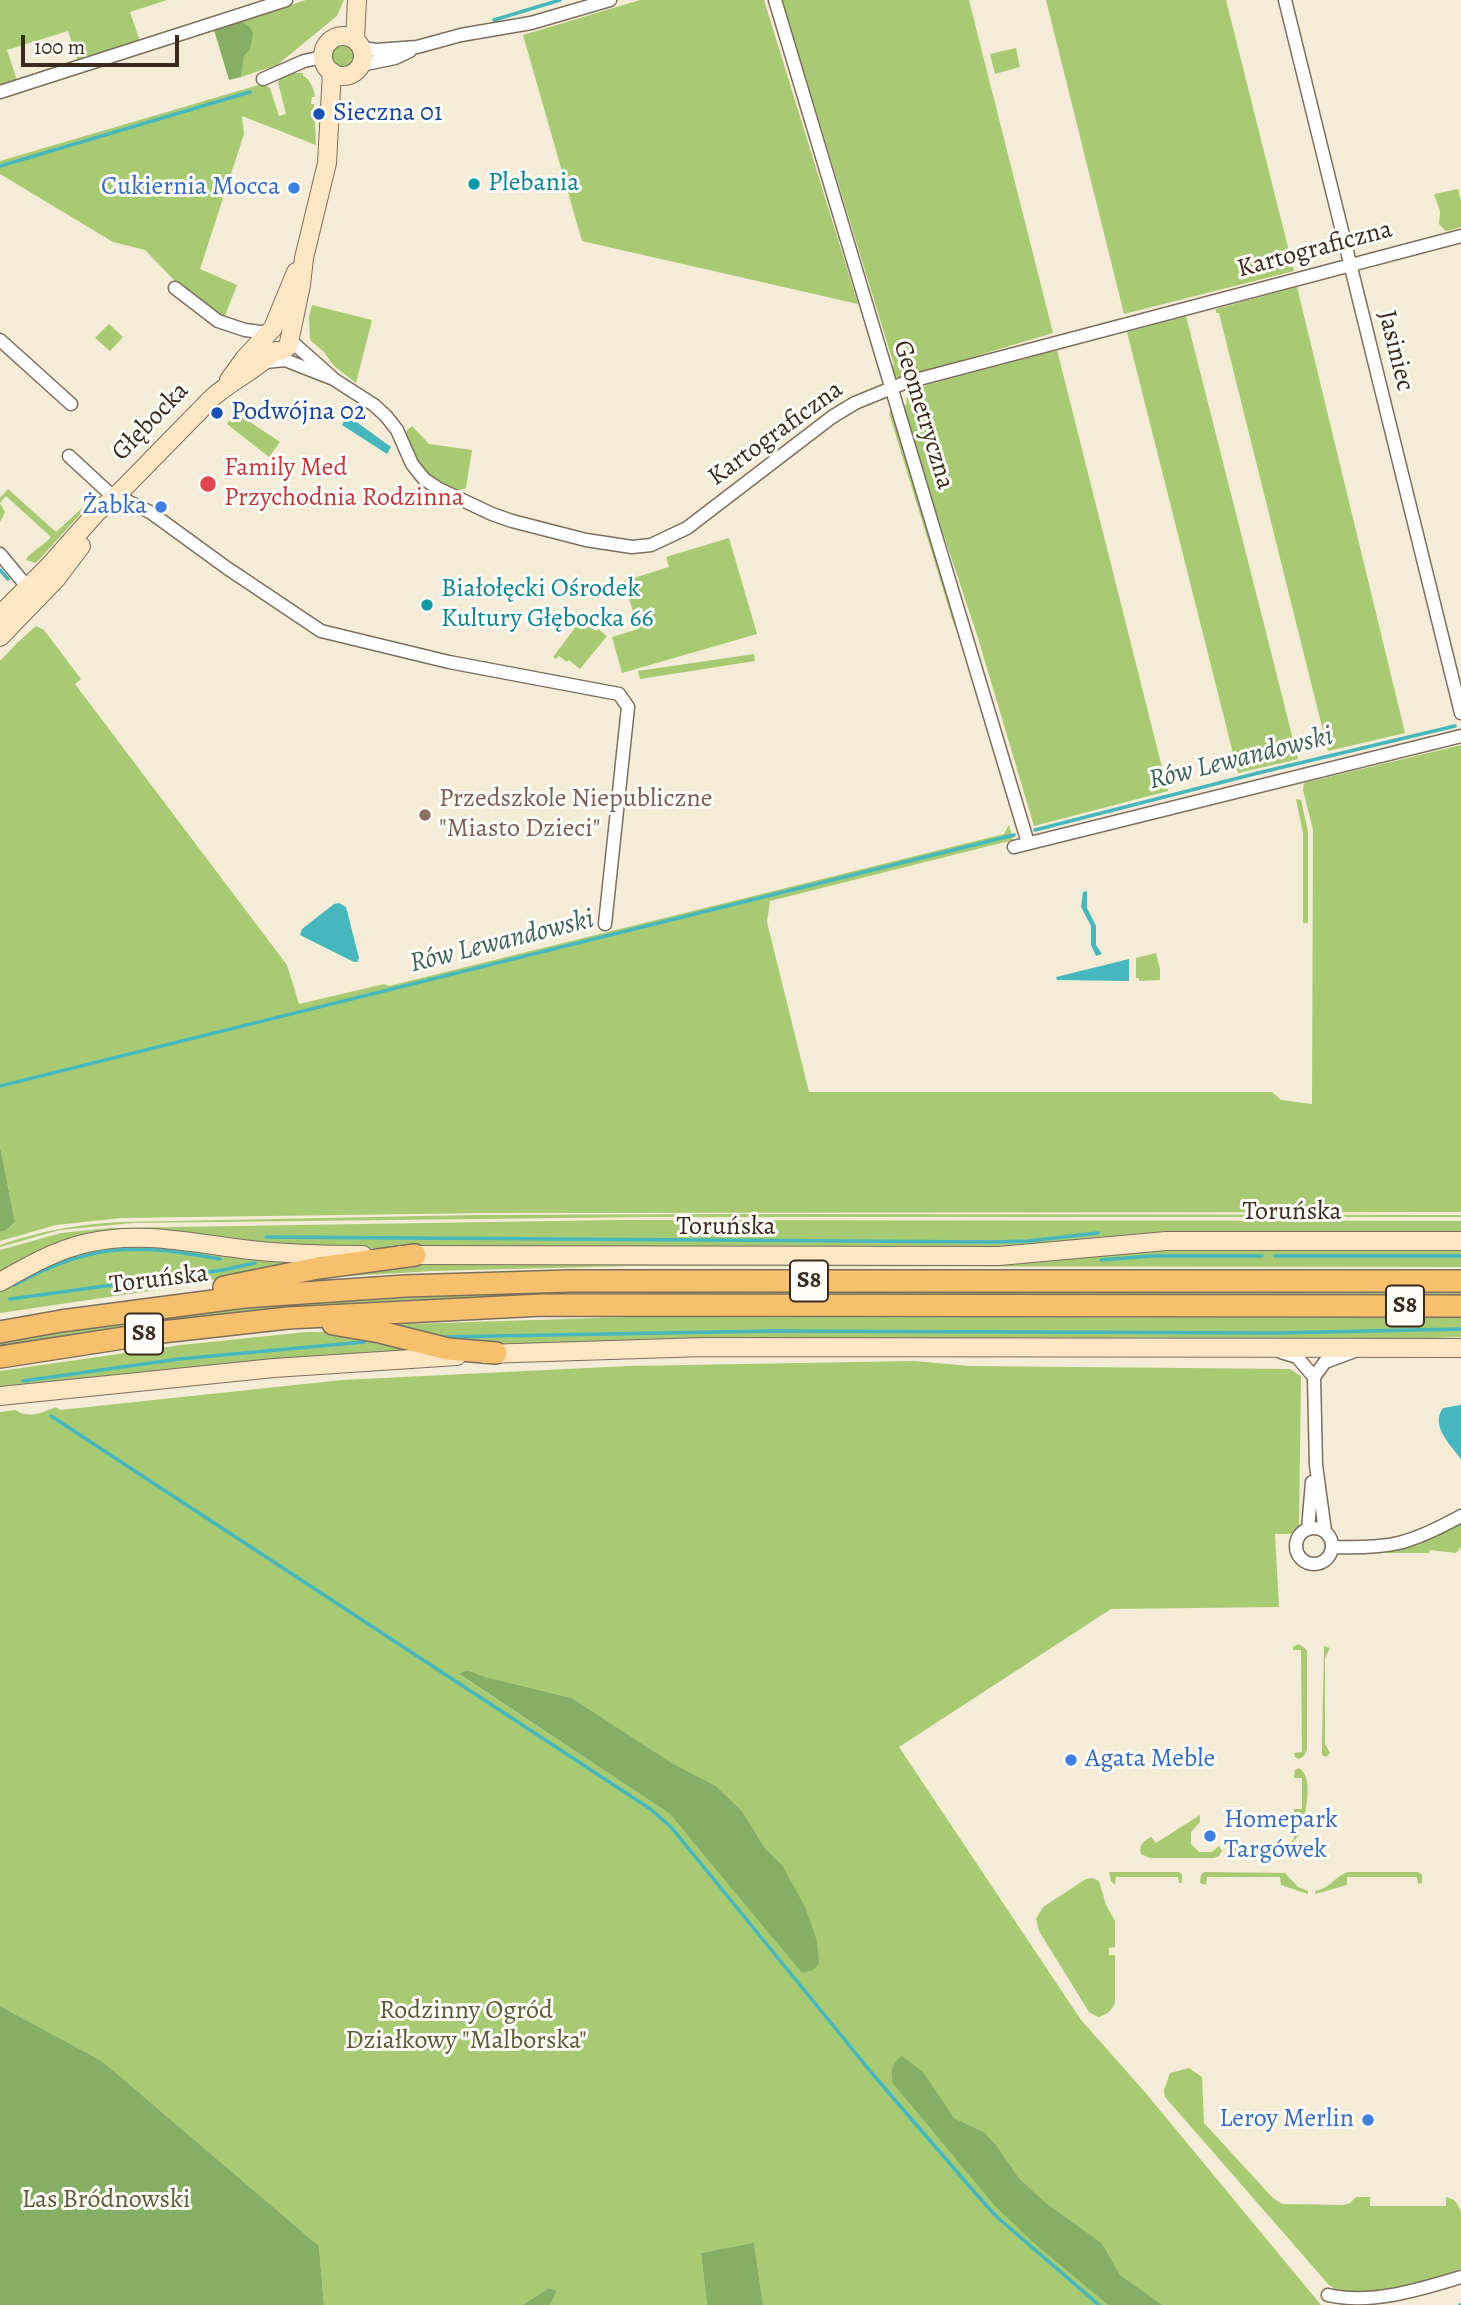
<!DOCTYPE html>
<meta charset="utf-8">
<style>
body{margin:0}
#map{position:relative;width:1461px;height:2305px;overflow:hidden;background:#f4ecd6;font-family:Alegreya,serif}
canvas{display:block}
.scale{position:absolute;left:21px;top:35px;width:158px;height:32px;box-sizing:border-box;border:4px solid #3b2a1e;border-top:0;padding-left:9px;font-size:21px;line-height:24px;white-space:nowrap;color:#3b2a1e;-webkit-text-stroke:5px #fdfcf7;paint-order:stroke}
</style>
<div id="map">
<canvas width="1461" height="2305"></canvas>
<div class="scale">100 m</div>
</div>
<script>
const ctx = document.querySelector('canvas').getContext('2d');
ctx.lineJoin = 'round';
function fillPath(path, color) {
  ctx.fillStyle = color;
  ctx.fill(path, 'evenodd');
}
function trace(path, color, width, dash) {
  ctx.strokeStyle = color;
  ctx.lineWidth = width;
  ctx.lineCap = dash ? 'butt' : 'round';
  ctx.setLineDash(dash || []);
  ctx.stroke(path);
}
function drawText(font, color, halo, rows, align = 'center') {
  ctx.font = font + ' Alegreya,serif';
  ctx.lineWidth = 6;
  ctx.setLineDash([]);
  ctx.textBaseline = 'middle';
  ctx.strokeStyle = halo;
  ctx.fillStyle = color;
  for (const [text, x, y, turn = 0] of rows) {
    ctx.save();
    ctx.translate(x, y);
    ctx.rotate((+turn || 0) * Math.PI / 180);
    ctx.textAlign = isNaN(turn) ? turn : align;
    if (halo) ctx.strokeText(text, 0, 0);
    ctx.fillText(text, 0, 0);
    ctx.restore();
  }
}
fillPath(new Path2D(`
 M0,0H167L130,12L140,41L78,61L68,31L7,50L17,80L0,86Z
 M306,0H344L337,16L277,65L241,77L248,25L241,21Z
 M640,0H764L858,304L582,241L523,35Z
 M782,0H969L1053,333L906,377L899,378L895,376L890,367L894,365Z
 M1046,0H1226L1294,271L1124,314Z
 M332 57a11 11 0 1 1 22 0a11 11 0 1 1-22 0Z
 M1016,48L1020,67L995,74L990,54Z
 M294,73H303V76C310,78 314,90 315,97H312L311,104H314L316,145L242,116L244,134L200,269L237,285L224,318L174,280L145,250L113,242L0,174V161L262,84L270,88L279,116L286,114L278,82L281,78Z
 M1458,189L1461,201V227L1446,231L1439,224L1440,211L1434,194Z
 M1297,287L1405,733L1328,751L1219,313H1216V309Z
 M312,305L372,320L356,383L334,366L324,352L310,340L309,317Z
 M1186,316L1298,759L1238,773L1127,332Z
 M109,324L123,337L110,351L95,338Z
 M1057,350L1168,791L1034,826L978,638L901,407L907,404L906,400L912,389Z
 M892,409L962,637L954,625L889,413Z
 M235,412L280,442L269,457L227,424Z
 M412,426L429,444L472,450L466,488L458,491C429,477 415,467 406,434L407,430Z
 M8,489L56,532L94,497V499L36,563L26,560C29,553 43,546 51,537L6,496L0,503L5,512L0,522V498Z
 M729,538L757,634L622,673L612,637L638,629L624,581L669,567L666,557Z
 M587,619L592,624L590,627L596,631L598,629L607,636L580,669L569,660L567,662L559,656L556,659L553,657L581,620L584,622Z
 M36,626L44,630L81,679L75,684L287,965L299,1004L384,984L389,986L1004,834L1009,825L1013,840L770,901L767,922L809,1092H1272L1281,1100L1312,1104L1313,830L1303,790L1304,783L1461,745V1212L488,1213L121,1218L56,1225L0,1241V1232L5,1231L15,1222L0,1146V661L17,643Z
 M754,654L755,661L640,679L638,671Z
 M1296,799L1301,800L1308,832V923H1303V833Z
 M1156,953L1160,969V980L1139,981V978H1136V958Z
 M741,1214L1461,1215V1217H649L133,1223L60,1230L0,1247V1245C40,1231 79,1224 121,1222L475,1215Z
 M617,1220L1461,1221V1233H1168L997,1248H318L294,1247L162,1231L0,1273V1250L61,1233L109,1228Z
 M118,1244L323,1260L284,1265L183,1286L0,1313V1289L65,1256Z
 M1461,1248V1267L628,1266L433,1271L283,1280L421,1263L1151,1249Z
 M545,1291H1461V1295C1255,1295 1049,1295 843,1295C676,1295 509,1292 343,1304C228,1312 114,1327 0,1346V1342C99,1325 200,1310 301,1303C382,1296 464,1294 545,1291Z
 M628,1317L1461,1318V1337L1321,1342L478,1347L377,1325Z
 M306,1332H330L418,1350L0,1390V1371L181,1345Z
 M914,1361L970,1366L1290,1369L1301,1376L1299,1526L1291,1534H1275L1279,1607L1111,1609L899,1747L1081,2020L1144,2091L1321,2305H1163L1120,2275L1102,2243L1046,2203L1019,2178L997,2146L984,2132L954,2118L941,2101L893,2084L954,2157L1037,2246L1108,2305H763L754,2244L701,2253L707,2305H550L557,2291L549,2288L522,2305H324L319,2246L102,2061L0,2006V1412L15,1410C29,1419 41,1413 56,1407L60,1410L342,1380L628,1366ZM467,1670L486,1677L572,1698L672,1763L716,1786L742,1811L765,1848L782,1865L690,1838L670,1814L460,1675Z
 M1461,1522V1547L1456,1553L1430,1550L1429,1553H1381L1418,1545Z
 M1298,1644L1305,1648L1307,1651V1750L1304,1756L1299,1759L1295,1757L1294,1753L1302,1752L1301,1650H1293V1647Z
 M1324,1646L1330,1648L1325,1658V1744L1330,1753L1326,1757L1322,1755V1742Z
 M1299,1768C1313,1777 1306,1804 1305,1818H1294V1809H1302V1778H1294L1295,1770Z
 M1200,1815V1822L1191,1832V1844L1199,1852H1212L1219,1846L1222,1851L1219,1856L1214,1858H1150L1141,1854C1138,1845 1144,1841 1151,1837L1156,1843Z
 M1294,1824L1300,1825L1298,1836L1284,1853H1271L1270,1858H1240L1232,1853V1848L1240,1844L1241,1852H1284V1844H1289L1294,1839Z
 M1109,1872H1179L1182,1875V1883H1179L1178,1877H1116L1115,1885L1111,1881Z
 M1204,1872L1285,1873L1298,1887L1308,1891V1894L1281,1885L1280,1877H1207L1206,1885L1200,1883L1201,1875Z
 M1348,1872H1418L1422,1875V1883L1418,1884L1417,1877H1347V1885L1315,1894V1891C1330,1889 1335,1876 1348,1872Z
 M1093,1878L1099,1881L1106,1905L1115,1921V1947L1109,1948V1955H1115V2002C1113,2010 1105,2016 1098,2017L1089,2012L1039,1931L1036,1919L1043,1907L1086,1879Z
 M1189,2068L1202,2077L1204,2123L1272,2197L1282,2204L1343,2205L1350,2203L1356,2197H1370V2206H1446V2197C1455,2199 1459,2204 1461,2213V2269L1383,2294L1345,2295L1329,2285L1165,2097L1164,2090L1170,2073Z`), '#a8ca73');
fillPath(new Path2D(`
 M241,21L248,25L253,33L250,49L244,56L241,77L229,80L214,30Z
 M0,1146L15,1222L5,1231L0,1232Z
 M467,1670L486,1677L572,1698L672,1763L716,1786L742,1811L765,1848L782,1865L805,1907L817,1941L819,1964L813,1970L802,1973L670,1814L459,1674Z
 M0,2006L102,2061L319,2246L324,2305H0Z
 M902,2056L923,2072L954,2118L984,2132L997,2146L1019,2178L1046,2203L1102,2243L1120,2275L1163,2305H1108L1037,2246L995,2206L893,2084C891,2070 890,2065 902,2056Z
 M754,2243L763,2305H707L701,2253Z
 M549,2288L557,2291L550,2305H522Z`), '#86ae65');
fillPath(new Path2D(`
 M347,415L391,447L387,454L342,425Z
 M1087,891V908L1096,926V945L1102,954L1096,956L1091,945V926L1081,907L1083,892Z
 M339,903L346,907L359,958L357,962H354L300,935L302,929L334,904Z
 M1129,959V981L1057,980L1056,977Z
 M1461,1405V1459C1450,1444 1430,1426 1443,1408Z`), '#47b7be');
trace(new Path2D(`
 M494,20L560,0
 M0,166L250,92
 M0,570L8,579
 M1035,830L1258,773L1455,726
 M0,1086L1014,835
 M266,1237L992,1242L1028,1241L1098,1233
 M1275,1256H1461
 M1101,1260L1151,1256H1262
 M14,1285C93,1243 134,1243 220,1259
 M10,1299L223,1270L255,1263
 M442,1337L773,1331L1276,1333L1461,1329
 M23,1381L179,1359L364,1342
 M51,1416L649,1808L671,1827L876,2078L977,2195L997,2217L1099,2305
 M1460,2305H1461`), '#47b7be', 3.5);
const street = new Path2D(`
 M775,0L1028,843
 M1285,0L1461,713
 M362,48L376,50L417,47L461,35L531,23L610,0
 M361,65L395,58L410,51
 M263,79L304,61L323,57
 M0,92L286,0
 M175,288L218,321L245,330L268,333
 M0,340L71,404
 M290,340L335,380L374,405L386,416L397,430L412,464L424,479L439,489L492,514L512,521L586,540L632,547L651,545L687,528L832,417L855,403L904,383L1461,236
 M266,362L285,360L331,378
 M69,456L108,492L150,512L227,568L321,631L449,662L619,694L628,707L605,924
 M0,554L24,583L29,595
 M1014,847L1461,736
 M1281,1352L1297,1357L1314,1377
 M1296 1546a18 18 0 1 1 36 0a18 18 0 1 1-36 0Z
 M1308,1529L1312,1482
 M1325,1531L1316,1465L1314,1377L1325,1362L1352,1352
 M1332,1547C1391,1549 1410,1544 1461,1516
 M1328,2295C1370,2305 1419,2290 1461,2277`);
const secondary = new Path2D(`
 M323 56a20 20 0 1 1 40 0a20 20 0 1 1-40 0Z
 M355,40L357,0
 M229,380L245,358L273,328L296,272
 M0,615L50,565L97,512L116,496L213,397C234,379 254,371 275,351H281L288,347L301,285L304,258L327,163L332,72
 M0,637L56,579L81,546
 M401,1255L999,1256L1166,1241H1461
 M0,1282C28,1266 56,1250 87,1243C142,1230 196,1244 251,1250C288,1254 326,1255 363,1255
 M485,1354L704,1347L1461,1348
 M0,1396L274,1368L457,1356`);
const highway = new Path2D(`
 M224,1287L318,1268L415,1255
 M333,1324L380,1332L448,1349L496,1353
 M0,1332L61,1321L244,1297L405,1286L569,1281H1461
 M0,1357L162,1332L288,1318L542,1305L1461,1306`);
trace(street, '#7c6e5e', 15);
trace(secondary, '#7c6e5e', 20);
trace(highway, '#7c6e5e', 24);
trace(street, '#fff', 12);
trace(secondary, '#fce6c4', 18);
trace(highway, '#f7c06c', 21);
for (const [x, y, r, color] of [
 [319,114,7,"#1a4fb4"],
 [474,184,7,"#0f9aa8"],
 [294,188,7,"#3f7fe0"],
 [217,413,7,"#1a4fb4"],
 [208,484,9,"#e0444e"],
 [161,507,7,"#3f7fe0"],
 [427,605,7,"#0f9aa8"],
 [425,815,7,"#8d6e63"],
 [1071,1760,7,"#3f7fe0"],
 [1210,1836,7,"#3f7fe0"],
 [1368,2120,7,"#3f7fe0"]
]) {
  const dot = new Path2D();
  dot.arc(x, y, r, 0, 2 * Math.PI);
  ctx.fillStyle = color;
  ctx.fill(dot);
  trace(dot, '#fdfcf7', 2.5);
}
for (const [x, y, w] of [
 [809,1281,38],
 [1405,1306,38],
 [144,1334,38]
]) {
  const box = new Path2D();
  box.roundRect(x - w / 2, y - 20.5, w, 41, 5);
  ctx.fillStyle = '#fdfcf7';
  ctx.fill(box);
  trace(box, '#3b2a1e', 2);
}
drawText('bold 24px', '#3b2a1e', null, [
 ["S8",809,1281],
 ["S8",1405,1306],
 ["S8",144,1334]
]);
drawText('26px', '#164399', '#fdfcf7', [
 ["Sieczna 01",333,114],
 ["Podwójna 02",231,413]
], 'left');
drawText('26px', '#0d838f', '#fdfcf7', [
 ["Plebania",488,184],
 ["Białołęcki Ośrodek",441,590],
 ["Kultury Głębocka 66",441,620]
], 'left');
drawText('26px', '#366cbe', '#fdfcf7', [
 ["Cukiernia Mocca",280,188],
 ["Żabka",147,507],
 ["Agata Meble",1085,1760,"left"],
 ["Homepark",1224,1821,"left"],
 ["Targówek",1224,1851,"left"],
 ["Leroy Merlin",1354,2120]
], 'right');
drawText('26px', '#3b2a1e', '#fdfcf7', [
 ["Kartograficzna",1315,250,-15],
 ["Jasiniec",1395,351,76],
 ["Geometryczna",923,415,73],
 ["Głębocka",151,422,-46],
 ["Kartograficzna",776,434,-36],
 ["Toruńska",1292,1213],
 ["Toruńska",726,1228],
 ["Toruńska",159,1280,-7]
]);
drawText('26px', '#be3a42', '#fdfcf7', [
 ["Family Med",224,469],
 ["Przychodnia Rodzinna",224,499]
], 'left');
drawText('26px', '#785e54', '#fdfcf7', [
 ["Przedszkole Niepubliczne",439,800],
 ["\"Miasto Dzieci\"",439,830]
], 'left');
drawText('26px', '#5c5a38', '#fdfcf7', [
 ["Rodzinny Ogród",466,2012],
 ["Działkowy \"Malborska\"",466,2042],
 ["Las Bródnowski",106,2201]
]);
drawText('italic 28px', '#40625e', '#fdfcf7', [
 ["Rów Lewandowski",1241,759,-14],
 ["Rów Lewandowski",502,942,-14]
]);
</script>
